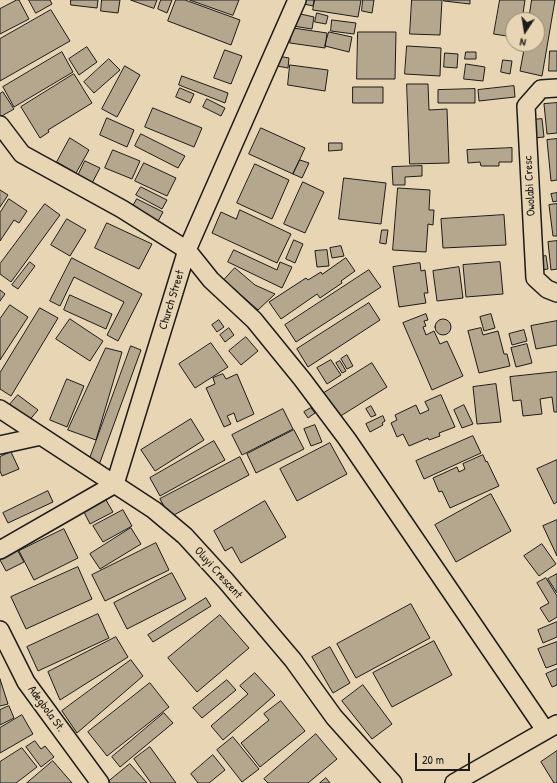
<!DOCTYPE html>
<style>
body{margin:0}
#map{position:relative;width:557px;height:783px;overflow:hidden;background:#e8d5b3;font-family:"Patrick Hand",sans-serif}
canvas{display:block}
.north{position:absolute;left:505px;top:12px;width:40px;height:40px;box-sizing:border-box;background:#e8d5b3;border:1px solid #968b77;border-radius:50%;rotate:192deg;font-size:11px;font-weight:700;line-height:16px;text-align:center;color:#1c1c1c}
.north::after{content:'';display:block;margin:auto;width:14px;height:18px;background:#1c1c1c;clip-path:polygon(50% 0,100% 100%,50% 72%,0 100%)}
.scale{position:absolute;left:415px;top:753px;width:55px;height:18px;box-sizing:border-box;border:2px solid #1c1c1c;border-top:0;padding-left:5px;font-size:12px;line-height:14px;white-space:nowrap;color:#1c1c1c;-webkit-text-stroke:3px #e8d5b3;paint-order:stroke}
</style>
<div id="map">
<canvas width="557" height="783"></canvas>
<div class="north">N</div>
<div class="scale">20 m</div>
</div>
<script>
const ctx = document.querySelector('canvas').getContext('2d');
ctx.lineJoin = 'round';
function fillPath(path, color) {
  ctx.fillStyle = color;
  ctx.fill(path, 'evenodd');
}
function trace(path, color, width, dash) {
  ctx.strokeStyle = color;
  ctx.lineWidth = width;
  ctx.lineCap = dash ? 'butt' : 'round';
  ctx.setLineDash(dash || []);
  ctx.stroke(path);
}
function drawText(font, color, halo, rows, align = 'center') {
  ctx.font = font + ' "Patrick Hand",sans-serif';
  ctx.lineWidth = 4;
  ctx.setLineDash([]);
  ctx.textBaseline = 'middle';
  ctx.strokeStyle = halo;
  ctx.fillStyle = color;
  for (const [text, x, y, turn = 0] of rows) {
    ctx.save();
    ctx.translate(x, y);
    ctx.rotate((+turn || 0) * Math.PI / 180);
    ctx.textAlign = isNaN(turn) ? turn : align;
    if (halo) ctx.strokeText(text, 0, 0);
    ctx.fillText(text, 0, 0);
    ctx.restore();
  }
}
const building = new Path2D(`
 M17,0H19L29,19L0,34V9Z
 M29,0H50L52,4L36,13Z
 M71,0H98L97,8L71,5Z
 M102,0H120L118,13L101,11Z
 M131,0H157L154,8Z
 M161,0H172L167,13L158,9Z
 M176,0H185L240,20L231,45L168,21Z
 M190,0H239L233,15Z
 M300,0H314L313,6L300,3Z
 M315,0H361L358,17L313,10Z
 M363,0H374L372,13L362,11Z
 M412,0H442L440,35L410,34Z
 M444,0H470V4L444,1Z
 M500,0H525L522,20H513V37L494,34Z
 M532,0H555L542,76L520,71L525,44H537V20H529Z
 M51,10L70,41L0,81V39Z
 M296,13L314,17L312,29L293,26Z
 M317,13L328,16L326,24L315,22Z
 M332,20L356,23L354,34L331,31Z
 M293,28L327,33L325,48L290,43Z
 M329,32L352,37L349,52L325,46Z
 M358,32H396L395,79H357Z
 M407,46L441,48L440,76L405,74Z
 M87,47L97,62L79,75L69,59Z
 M225,50L242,56L231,84L214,78Z
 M550,51H557V71H549Z
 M62,52L73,72L14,107L3,87Z
 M466,52H476V59H465Z
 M445,53L458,54L457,68L444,67Z
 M278,56L289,58L288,68L277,66Z
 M109,59L120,70L94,93L84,82Z
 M503,60L512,61L510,74L501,72Z
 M466,64L485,67L483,81L464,79Z
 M290,65L328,70L325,91L288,85Z
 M125,66L140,75L117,117L102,109Z
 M74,74L92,103L48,130L49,132L40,138L21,107Z
 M182,76L228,93L225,103L179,85Z
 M407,84H428L429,110L447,109L449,163L410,164Z
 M514,86L515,97L479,101L478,90Z
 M353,87H383V103H353Z
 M180,88L194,94L190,103L176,97Z
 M475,89V103H438V90Z
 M3,92L14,109L0,117V94Z
 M207,99L225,108L221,116L203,107Z
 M557,103V133L547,134L544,104Z
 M153,108L202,128L194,147L145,127Z
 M107,118L134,130L127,147L100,135Z
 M542,119L544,137L534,138L532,120Z
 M261,128L305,148L293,174L249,154Z
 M141,134L185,156L178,168L135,146Z
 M70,138L89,150L76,173L57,162Z
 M557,139V180L551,181L547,140Z
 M329,143H342V150L329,151Z
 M512,148V162H499V166H481L480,162L468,163L467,150Z
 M113,150L140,161L132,179L105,168Z
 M300,160L309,163L302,178L293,174Z
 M85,161L100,168L90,187L76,180Z
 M144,163L176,178L167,196L135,181Z
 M255,164L289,180L272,219L237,203Z
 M422,166V176L405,177V185H393L392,167Z
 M344,178L386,183L381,224L339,219Z
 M303,182L324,192L305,233L284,224Z
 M141,187L167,200L162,209L136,195Z
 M398,188L430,190L429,210H434L433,225L428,224L426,252L393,250Z
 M0,190L8,195L0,207Z
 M557,193V201L553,202L551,194Z
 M9,199L27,211L19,223L14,220L0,241V213Z
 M137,199L163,212L157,223L131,210Z
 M45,204L60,215L11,282L0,274V264Z
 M557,204V236H553L549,205Z
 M240,210L291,234L277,263L212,233L221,212L236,219Z
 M504,215L506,245L443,248L441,219Z
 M67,219L86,230L70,256L51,245Z
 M107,223L152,244L139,269L95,248Z
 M382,230H388L386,244L380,243Z
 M294,240L303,244L295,263L286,259Z
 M557,241V269L551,270L548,242Z
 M341,246L344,256L332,258L330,248Z
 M234,250L277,270L280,262L292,267L282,288L228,262Z
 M327,250L329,266L317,267L315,251Z
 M546,256L548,269L541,270L539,257Z
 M72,258L142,294L118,341L107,335L124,302L74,277L60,306L50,301Z
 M346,258L355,271L341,281L342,283L320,298L317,294L281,319L269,302L306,278L308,280L321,272L322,274Z
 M30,262L35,266L18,289L12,285Z
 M500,262L503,294L466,297L463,265Z
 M420,263L421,271L425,270L428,293H424L426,303L399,307L393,267Z
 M459,267L463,298L437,301L433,271Z
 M235,268L255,285L275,294L258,310L224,280Z
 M369,270L381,287L296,342L285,325Z
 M0,290L5,294L0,301Z
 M70,295L112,314L106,329L64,310Z
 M369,303L380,320L308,367L297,349Z
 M10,305L28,317L0,360V319Z
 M40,308L58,318L11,396L0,389V373Z
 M426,314L428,320L424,321L426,326L423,327L426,335L434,331L440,344L447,341L463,376L432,390L403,323Z
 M491,314L495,328L484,331L480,317Z
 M70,319L103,341L90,361L56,339Z
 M435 327a8 8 0 1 1 16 0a8 8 0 1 1-16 0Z
 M219,320L224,327L217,332L212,325Z
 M557,321V345L536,349L531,326Z
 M229,328L234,335L225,342L220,335Z
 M481,328L483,335L498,331L504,354H507L510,366L479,373L468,331Z
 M524,330L527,341L512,345L509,334Z
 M246,337L258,351L241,365L229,351Z
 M211,343L228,367L195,388L179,364Z
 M527,344L532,363L516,367L511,348Z
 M131,346L141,350L99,465L89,461Z
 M106,348L122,352L96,440L68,430Z
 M347,355L353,366L347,369L341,359Z
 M331,360L341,375L327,384L317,368Z
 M340,361L346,371L342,373L336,363Z
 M372,363L387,387L339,417L324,393Z
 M557,372V412H554L552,397L540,399L542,414L523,416L521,400L513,401L510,377Z
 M223,374L226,379L237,374L254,414L237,422L234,413L227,416L231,424L224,427L206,388L215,384L213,378Z
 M67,379L84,386L67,427L50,420Z
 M496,384L501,422L477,424L473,387Z
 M18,395L38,410L27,423L7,408Z
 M441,395L455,427L439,433L440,436L429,440L428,438L409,446L403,434L397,437L391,423L397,420L395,415L416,405L420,414L429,410L425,402Z
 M464,405L473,424L462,428L454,410Z
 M371,406L376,415L371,417L366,409Z
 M311,408L315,413L308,418L304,412Z
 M283,409L293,429L242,455L232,435Z
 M383,416L385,421L382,423L383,425L370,432L366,424Z
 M191,419L204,440L155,471L141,450Z
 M315,425L322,442L311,446L304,429Z
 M294,430L304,449L256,473L247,454Z
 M473,436L481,453L424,479L416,461Z
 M214,441L225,460L160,496L150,478Z
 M330,443L347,474L297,501L280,469Z
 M11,452L19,469L2,476L0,471V457Z
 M483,455L486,462L487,461L499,486L450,508L442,491L439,492L433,478L457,467L459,472L465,469L463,464Z
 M240,457L249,475L170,517L160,499Z
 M557,460V502L554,504L537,469Z
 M48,491L53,502L8,523L3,513Z
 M491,494L511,531L456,562L435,525Z
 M106,500L113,512L90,524L84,512Z
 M265,501L286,537L241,563L232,547L225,551L214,531Z
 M123,510L132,526L103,542L93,526Z
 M557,520V556L543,526Z
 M131,528L141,544L100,569L90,554Z
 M64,529L78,558L34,580L19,551Z
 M156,543L169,570L105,601L92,575Z
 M14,544L24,562L6,571L0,560V552Z
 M542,544L556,564L539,576L524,556Z
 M78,567L92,599L26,629L11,597Z
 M172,573L186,599L127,629L114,603Z
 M557,574V593L548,579Z
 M546,578L557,596V617L549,622L540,608L549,603L537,583Z
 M206,598L211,606L153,642L148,635Z
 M411,604L430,638L356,678L337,644Z
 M98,614L109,638L38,671L27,647Z
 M220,615L249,648L197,692L168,658Z
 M557,622V637L543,643L538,630Z
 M116,637L128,657L60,700L48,672Z
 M434,641L452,675L392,707L373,673Z
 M557,642V664L546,668L538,649Z
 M330,647L350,683L333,693L312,657Z
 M131,660L143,676L77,733L62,711Z
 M557,669V685L552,687L546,674Z
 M255,673L275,695L223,740L211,726L248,694L240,686Z
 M0,679L8,704L0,706Z
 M227,680L236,690L202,718L193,708Z
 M150,683L169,707L107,756L88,732Z
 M363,685L392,724L372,739L342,701Z
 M281,701L305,731L260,767L241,743L269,720L264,714Z
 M9,706L14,718L0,725V710Z
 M164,713L173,723L120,767L112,757Z
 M22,715L33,734L0,753V728Z
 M316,734L337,759L308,783H268L264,779Z
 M233,737L259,769L242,782L217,750Z
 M35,741L41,749L45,746L54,757L41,767L26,747Z
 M150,747L176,783H151L134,759Z
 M22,748L37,767L16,783H0V762Z
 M557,751V783H554L541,762Z
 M213,755L225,770L209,783H198L191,774Z
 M53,761L72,783H27Z
 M130,764L147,783H109L108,782Z
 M326,778L330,783H320Z`);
fillPath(building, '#b5a78e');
trace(building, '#1c1c1c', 1);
const minor = new Path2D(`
 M557,88L541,89L526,106L535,278L547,289L557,293
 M0,125L22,154L122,209L187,250L211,280L254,320L302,379L347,439L545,730
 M0,409L154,510L185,536L226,581L293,660L334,717L393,783
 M0,445L41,436
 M0,550L115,484L187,250L297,0
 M0,630L26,682L100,783
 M454,783L557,724`);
trace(minor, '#1c1c1c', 20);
trace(minor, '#e8d5b3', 17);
drawText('12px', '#1c1c1c', '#e8d5b3', [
 ["Owolabi Cresc",530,186,-93],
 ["Church Street",172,300,-73],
 ["Oluyi Crescent",218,573,48],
 ["Adegbola St.",46,709,54]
]);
</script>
